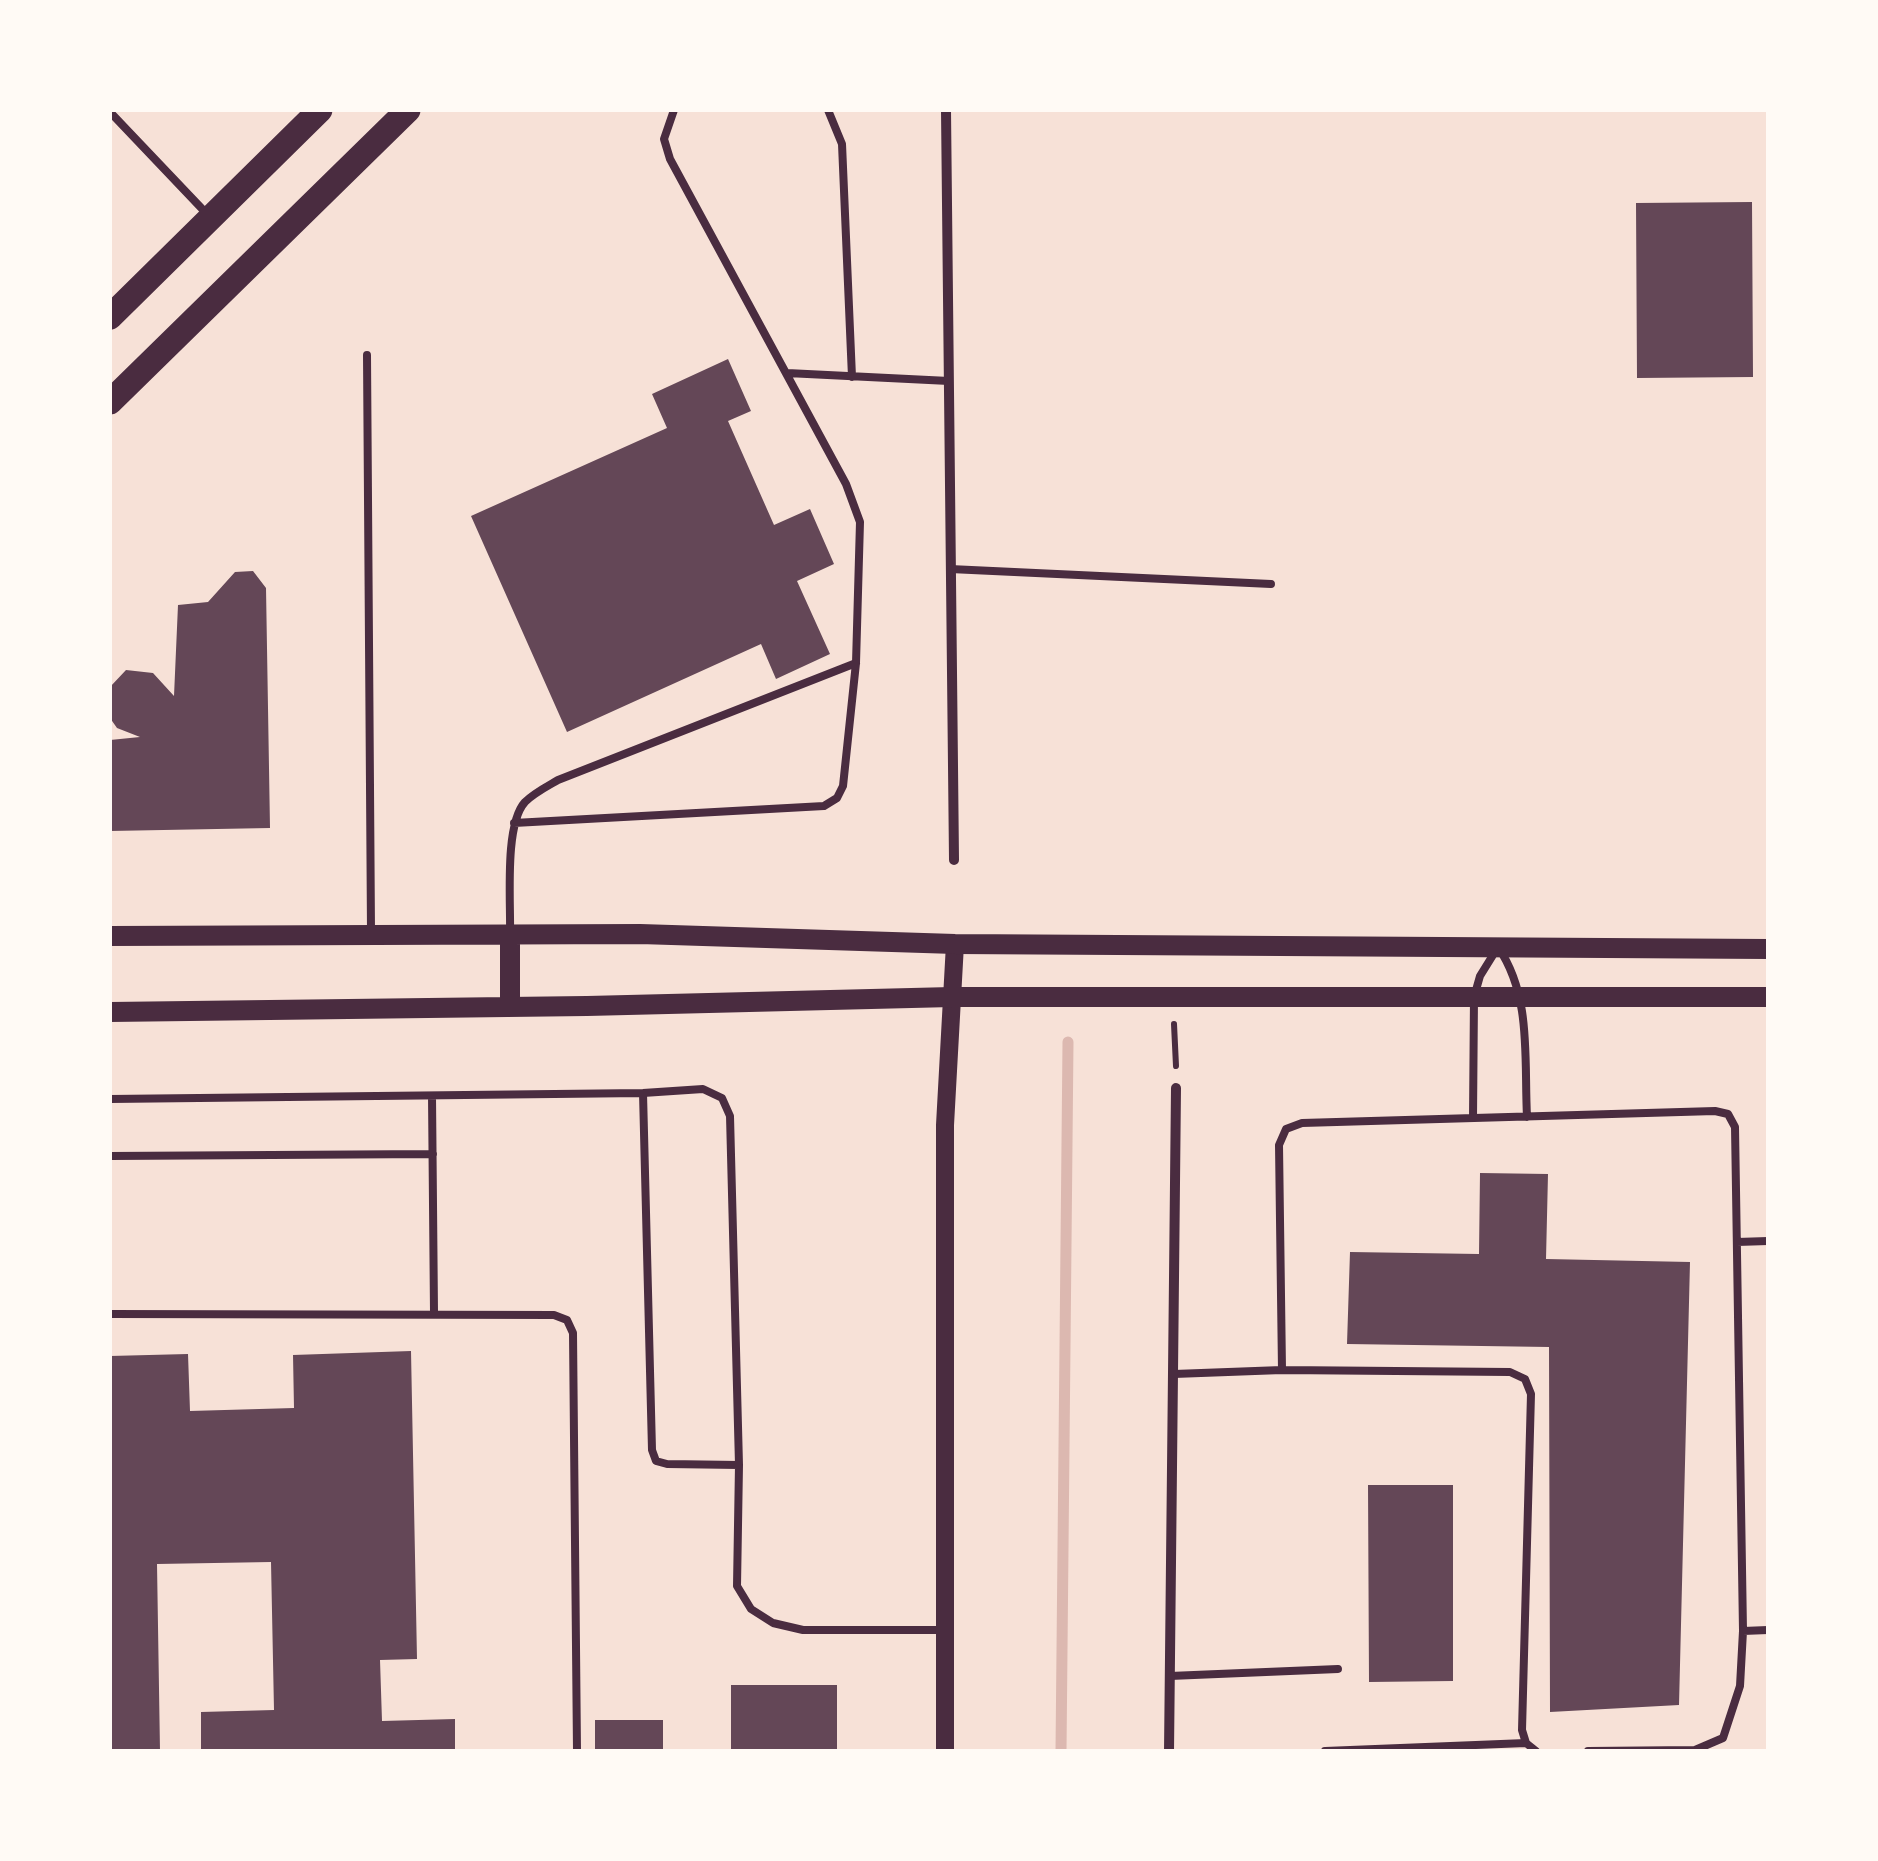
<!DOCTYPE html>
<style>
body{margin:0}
#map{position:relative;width:1878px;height:1861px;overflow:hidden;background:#f7e1d7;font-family:"Open Sans",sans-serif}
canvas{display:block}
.frame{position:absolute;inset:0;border:112px solid #fffaf5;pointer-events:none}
</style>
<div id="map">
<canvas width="1878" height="1861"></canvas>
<div class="frame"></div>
</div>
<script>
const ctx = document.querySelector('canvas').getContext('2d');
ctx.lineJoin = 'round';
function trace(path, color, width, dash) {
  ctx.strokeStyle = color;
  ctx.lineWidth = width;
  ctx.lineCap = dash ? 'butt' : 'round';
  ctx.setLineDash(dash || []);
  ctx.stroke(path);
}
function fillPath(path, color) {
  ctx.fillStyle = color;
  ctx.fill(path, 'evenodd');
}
trace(new Path2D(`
 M1061,1751L1068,1042`), '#dcb8b0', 11);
fillPath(new Path2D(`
 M1752,202L1753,377L1637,378L1636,203Z
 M728,359L751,411L728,421L774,525L810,509L834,564L797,581L830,654L776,679L761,644L567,732L471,516L667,428L652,394Z
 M253,571L266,588L270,828L110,831V740L140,737L117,728L110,718V687L126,670L153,673L174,696L178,605L208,602L235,572Z
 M1480,1173L1548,1174L1546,1259L1690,1262L1679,1705L1550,1712L1549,1347L1347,1344L1350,1252L1479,1254Z
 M411,1351L417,1659L380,1660L382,1721L455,1719V1751H201V1712L274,1710L271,1562L157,1564L160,1751H110V1356L188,1354L190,1411L294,1408L293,1355Z
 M1368,1485H1453V1681L1369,1682Z
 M731,1685H837V1749H731Z
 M595,1720H663V1751H595Z`), '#644757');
trace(new Path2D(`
 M1174,1024L1176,1066`), '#4a2c40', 6);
trace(new Path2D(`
 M828,110L842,144L852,377
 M110,112L207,214
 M367,355L371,931
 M787,373L949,381
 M950,569L1271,584
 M514,823L824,806L837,798L843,786L856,663L860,522L846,484L670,159L664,139L674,110
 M510,935C511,903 504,825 525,802C534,793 546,787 558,780L856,663
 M643,1093L652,1450L656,1461L667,1464L739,1465
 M432,1096L434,1312
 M110,1099L643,1093L703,1089L722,1098L730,1116L739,1465L737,1586L751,1609L773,1623L803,1630H945
 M1473,1118L1474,997L1480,976L1498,947C1532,997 1524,1058 1527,1117
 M110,1156L433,1154
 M1737,1242L1768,1241
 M110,1314L554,1315L567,1320L573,1333L577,1751
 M1282,1370L1279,1145L1286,1129L1302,1123L1715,1111L1728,1114L1735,1127L1743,1631L1740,1686L1723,1738L1695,1750L1588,1751
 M1174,1374L1282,1370L1510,1372L1525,1379L1531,1394L1522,1730L1526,1743L1536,1751
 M1743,1631L1768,1630
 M1170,1676L1338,1669
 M1325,1751L1526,1743`), '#4a2c40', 8);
trace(new Path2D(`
 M946,110L954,860
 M1169,1751L1176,1088`), '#4a2c40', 10);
trace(new Path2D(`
 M945,1751V1125L955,944`), '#4a2c40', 18);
trace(new Path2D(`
 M110,936L640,934L955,944L1768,949
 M510,1007V935
 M110,1012L587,1006L952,997H1768`), '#4a2c40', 20);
trace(new Path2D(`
 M110,317L320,110
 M110,402L408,110`), '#4a2c40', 25);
</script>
